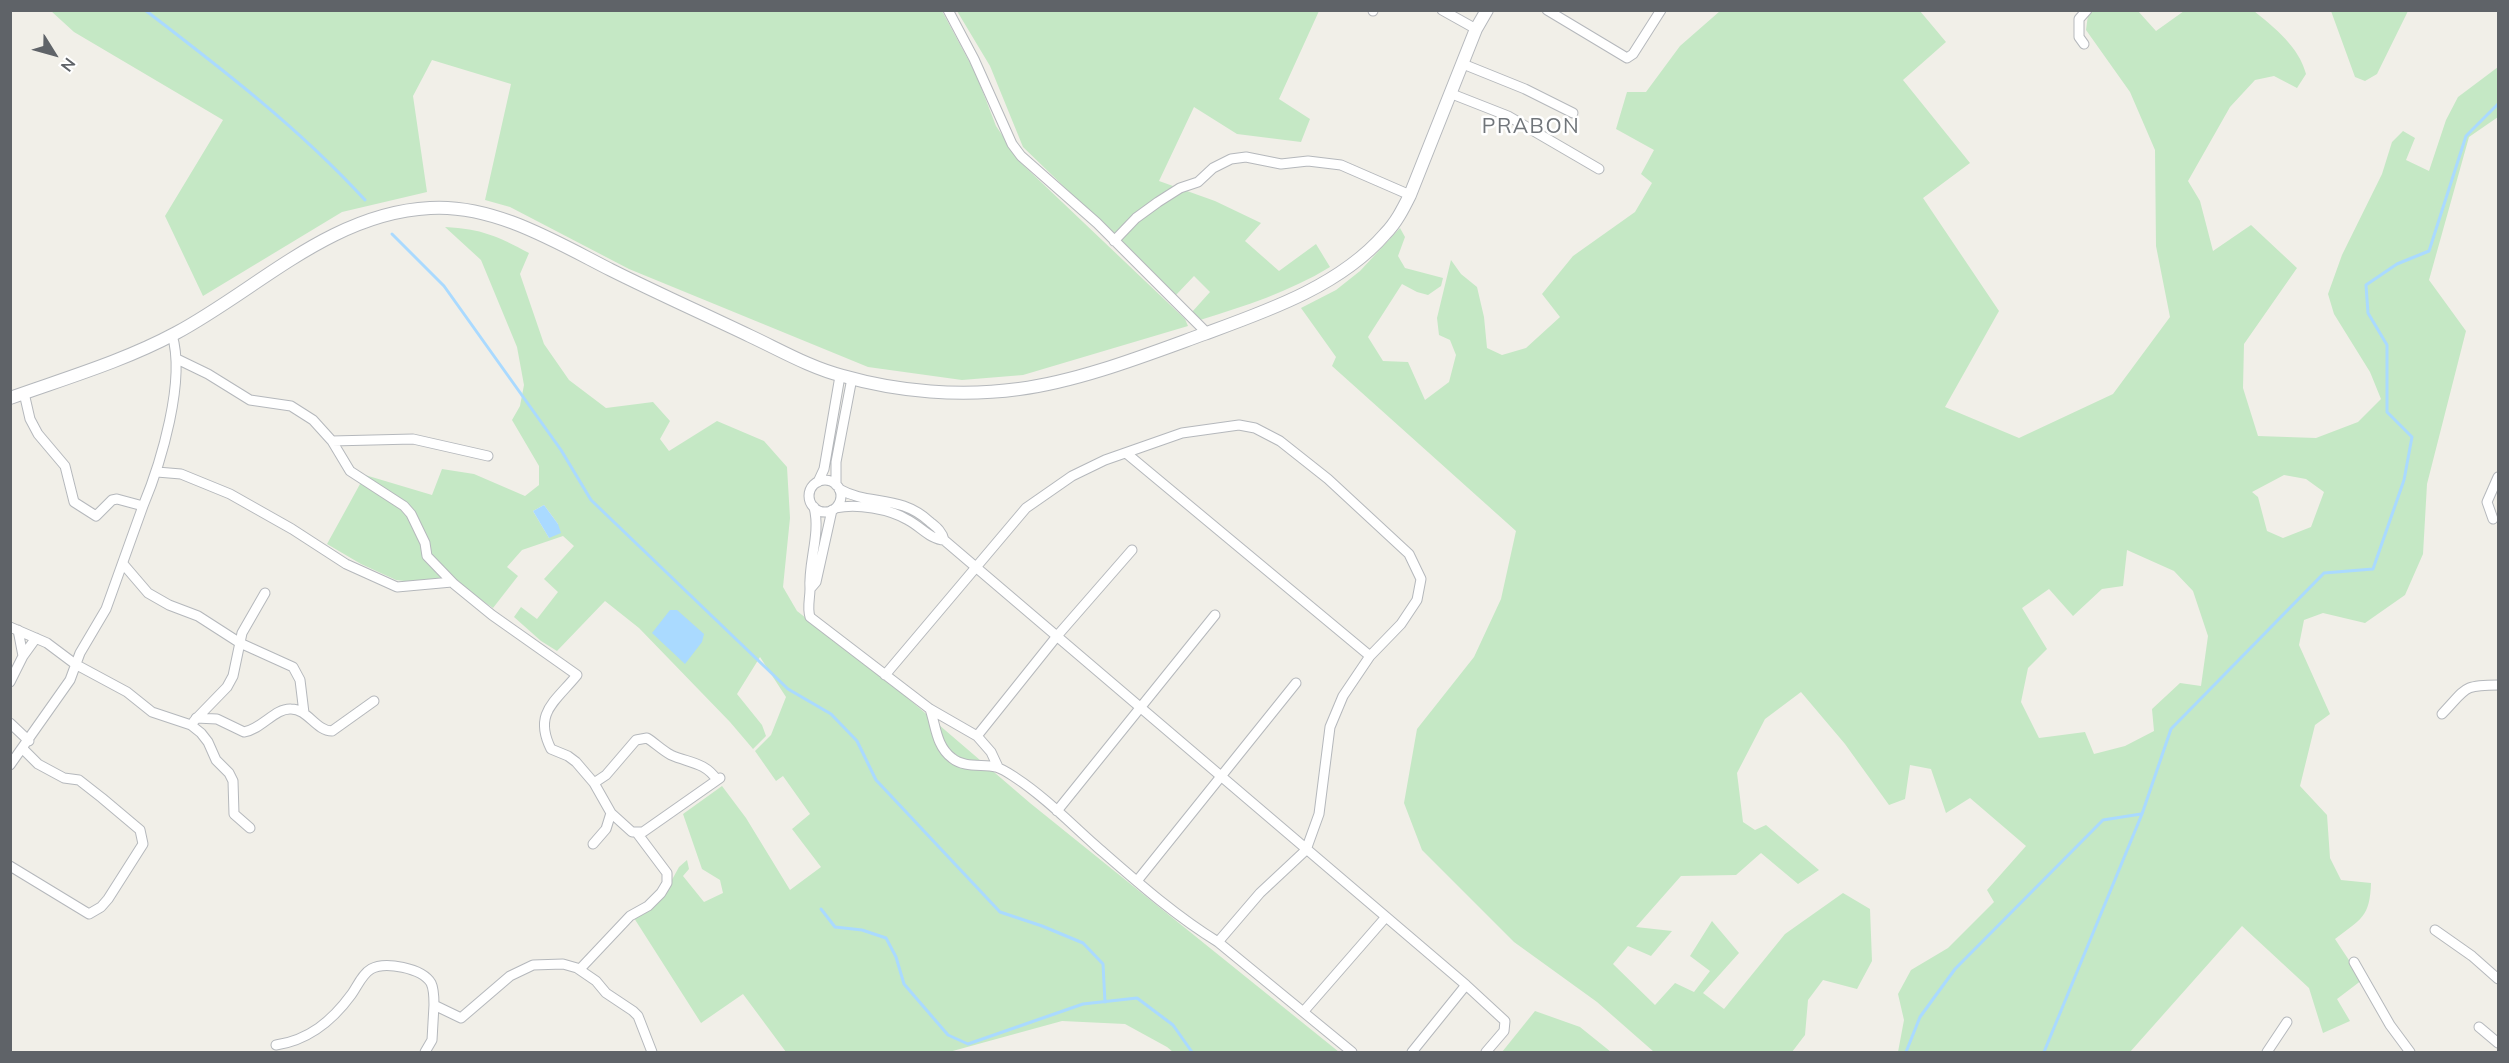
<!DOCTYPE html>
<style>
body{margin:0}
#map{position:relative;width:2509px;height:1063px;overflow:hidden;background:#f1efe8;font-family:Mulish,sans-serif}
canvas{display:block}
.frame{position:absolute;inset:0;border:12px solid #5f6368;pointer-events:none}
.north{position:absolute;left:24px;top:24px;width:60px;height:60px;-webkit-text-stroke:4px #fff;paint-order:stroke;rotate:127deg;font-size:16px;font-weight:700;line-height:24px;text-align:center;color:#5f6368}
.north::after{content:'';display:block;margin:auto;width:21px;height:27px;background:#5f6368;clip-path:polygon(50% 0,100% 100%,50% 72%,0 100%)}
</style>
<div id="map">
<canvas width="2509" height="1063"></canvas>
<div class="frame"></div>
<div class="north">N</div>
</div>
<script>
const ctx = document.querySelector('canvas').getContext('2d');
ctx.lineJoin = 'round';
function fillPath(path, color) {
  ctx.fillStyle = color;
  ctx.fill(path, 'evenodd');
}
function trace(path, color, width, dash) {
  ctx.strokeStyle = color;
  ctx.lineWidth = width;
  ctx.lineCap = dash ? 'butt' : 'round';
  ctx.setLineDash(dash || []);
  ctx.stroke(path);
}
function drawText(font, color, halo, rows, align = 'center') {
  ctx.font = font + ' Mulish,sans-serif';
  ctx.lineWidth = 5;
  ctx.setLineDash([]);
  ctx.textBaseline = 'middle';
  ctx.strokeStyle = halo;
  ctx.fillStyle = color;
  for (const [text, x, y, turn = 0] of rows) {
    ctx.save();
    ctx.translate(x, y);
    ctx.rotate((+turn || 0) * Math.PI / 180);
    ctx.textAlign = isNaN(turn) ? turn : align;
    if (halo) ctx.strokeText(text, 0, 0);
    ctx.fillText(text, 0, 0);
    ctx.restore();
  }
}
fillPath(new Path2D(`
 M51,11H942L976,74L996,126L1021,163L1185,319L1188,326L1023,375L962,380L868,367L629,269L510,207L485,200L511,84L432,60L413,96L427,192L342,212L203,296L165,216L223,120L74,32Z
 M957,11H1319L1279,99L1310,119L1301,142L1237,134L1194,107L1159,181L1215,201L1261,223L1245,241L1279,271L1316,244L1330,267C1289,292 1245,306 1200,320L1192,312L1210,292L1194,276L1176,295L1023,147L990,66Z
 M1720,11H1920L1946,42L1903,80L1970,163L1923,198L1999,311L1945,407L2019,438L2113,394L2170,317L2156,246L2155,150L2130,92L2086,30L2088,15L2094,11H2138L2156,31L2184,11H2254C2275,28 2299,47 2306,74L2297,88L2274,76L2255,80L2230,107L2188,181L2200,201L2213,251L2251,225L2297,268L2244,344L2243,388L2258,436L2316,438L2358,422L2381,399L2370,372L2334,314L2328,294L2342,255L2382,174L2392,142L2403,131L2415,138L2406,160L2429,171L2446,120L2458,97L2498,67V117L2469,137L2429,280L2466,331L2427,484L2423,554L2405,595L2365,623L2323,613L2304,620L2299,645L2330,714L2315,725L2300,786L2327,815L2330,858L2341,880L2371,883C2370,917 2361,919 2335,939L2362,980L2337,999L2350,1021L2323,1033L2309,988L2242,926L2130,1052H1898L1904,1020L1898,994L1911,970L1948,948L1994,902L1987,890L2026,846L1970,798L1946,813L1931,769L1910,765L1905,799L1889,805L1845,744L1801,692L1765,719L1737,773L1743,822L1755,830L1766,825L1819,870L1798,884L1761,853L1736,875L1681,876L1636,927L1672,931L1651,956L1628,946L1613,964L1655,1005L1675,983L1694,992L1710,971L1690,956L1712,921L1739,953L1703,993L1724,1009L1785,934L1843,893L1870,909L1872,961L1857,989L1823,980L1808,1000L1805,1035L1792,1052H1654L1597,1002L1514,942L1422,850L1404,803L1417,729L1474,657L1501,599L1516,531L1332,366L1336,357L1301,308L1336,290L1360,271L1400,228L1405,237L1398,256L1405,268L1443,278L1441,286L1428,295L1417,292L1402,284L1368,337L1383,361L1408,362L1425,400L1449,382L1456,355L1450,340L1439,335L1437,318L1451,260L1461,274L1477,287L1484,317L1487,348L1502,355L1526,348L1560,317L1542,294L1573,256L1635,212L1652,183L1641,174L1654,150L1616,129L1627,92H1646L1680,46ZM2284,475L2306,479L2324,492L2311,527L2283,538L2267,531L2258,497L2252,492ZM2127,550L2174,571L2193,591L2208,636L2201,686L2180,683L2152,709L2154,731L2125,746L2094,754L2085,732L2039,738L2021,702L2028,668L2047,649L2022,608L2049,589L2073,616L2102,589L2123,586Z
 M2331,11H2408L2377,74L2365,81L2355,77Z
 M445,227C482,229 497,236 529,253L520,274L544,344L569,380L606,408L653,402L670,421L660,439L669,451L717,421L764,441L787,467L790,518L783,587L797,611L903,694L1030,803L1339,1052H1173L1167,1047L1125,1024L1062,1021L949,1052H786L743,994L701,1023L634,918L663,896L679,867L687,860L689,869L683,876L704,902L723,893L720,880L702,869L683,814L722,786L746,818L790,890L821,867L792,829L810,814L783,776L776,781L755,751L771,735L786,697L760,657L737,694L762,725L766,736L753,749L730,722L639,628L605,601L557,651L541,641L514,617L521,607L537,619L558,592L544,579L574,546L563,536L522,550L507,567L518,576L493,608L457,583H421L396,580L361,564L327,544L365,475L432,495L442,469L474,474L525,496L539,485V466L512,420L520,406L524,385L517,347L481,260ZM544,505L558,524L549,538L533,511Z
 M1535,1011L1580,1027L1611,1052H1502Z`), '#c5e8c5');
fillPath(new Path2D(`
 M544,505L558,524L561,533L549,538L533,511Z
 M670,610H677L704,634L702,642L685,664L652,633Z`), '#aadaff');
trace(new Path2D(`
 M145,10C222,69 299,128 365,200
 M392,234L444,286L561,450L591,500L788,689L831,714L857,741L876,780L1000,912L1042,926L1083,943L1103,964L1105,1002
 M821,909L835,927L862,930L886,938L896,957L904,984L948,1035L968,1044L1083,1004L1137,998L1173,1025L1192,1052
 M1906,1052L1920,1017L1955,969L2103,820L2141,814
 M2044,1052L2142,814L2171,729L2324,573L2373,569L2404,480L2412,437L2387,412V345L2368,313L2366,285L2397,264L2429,251L2466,136L2498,104`), '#aadaff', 3);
const minor = new Path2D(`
 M948,10L974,59L1012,144L1021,156L1097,223L1207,333
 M1442,10L1476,29
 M1547,10L1627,58L1633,54L1661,10
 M1373,11V10
 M2084,44L2079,37V19L2087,10
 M1463,64L1525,89L1573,113
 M1452,94L1508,116L1599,169
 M1114,241L1136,218L1158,202L1180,188L1198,182L1213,168L1231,159L1246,157L1281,164L1308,161L1341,165L1410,195
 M177,359L208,374L250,400L291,406L313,420L332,441L350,471L404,506L411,514L425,543L427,556L454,584L492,615L577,675C555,702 533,713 551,749L568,756L576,762L594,783L611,813L632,832H643L720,778
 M24,393L30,419L38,434L65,466L74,502L96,516L112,500L117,499L143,506C161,463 186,380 172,335
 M332,441L413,439L488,456
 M1126,453L1370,656
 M157,472L181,474L230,494L292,529L346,564L397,587L452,582
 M809 496a16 16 0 1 1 32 0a16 16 0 1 1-32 0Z
 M818,482L824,469L840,376
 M836,485V462L852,378
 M839,489C869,506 900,494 930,522C936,527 942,531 944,540L1466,985L1505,1021L1504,1031L1486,1052
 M814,507C821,534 808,562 810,589C810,599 807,607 810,617L930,709L977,736L991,752L998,767
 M836,508C856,503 890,509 908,520C920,526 931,540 944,540
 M2493,519L2487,502L2498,477
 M124,565L148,593L169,605L198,616L240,643L293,667L300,680L304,713
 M810,589L816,582L832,510
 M10,627L47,643L75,664L127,692L152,712L191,725L201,733L208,742L216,760L229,773L233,781L234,814L250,828
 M18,630L23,656
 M885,675L1026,508L1072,476L1105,460L1182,433L1239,425L1255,428L1280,441L1328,479L1409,554L1421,579L1417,600L1401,624L1370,656L1343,696L1330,727L1319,814L1306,850L1260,893L1218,942C1174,915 1135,880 1096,846C1070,823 1045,797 1016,778C1010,774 1003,769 996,767C982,764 964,768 952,758C936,746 936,726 930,709
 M10,682L23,656L36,638
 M2442,714C2467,688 2462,685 2498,685
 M196,718L217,719L244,732C262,729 275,708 291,709C308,709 316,731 332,731L374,701
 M194,721L227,687L233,676L242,633L265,593
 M10,723L29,741
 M977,736L1057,636L1132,550
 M10,765L70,680L80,653L106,609L143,506
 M594,783L606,775L636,740L647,738C655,743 663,751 671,755C689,763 705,762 717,780
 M1057,811L1215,615
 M593,844L606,829L611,813
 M10,866L89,914L101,907L108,899L143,844L140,830L102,798L79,780L64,778L38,764L23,749
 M1137,881L1296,683
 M2435,930L2472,956L2498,979
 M1218,942L1352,1052
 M2354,962L2390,1025L2410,1052
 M580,969L630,916L648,906L661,893L667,883V873L637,833
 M1304,1011L1385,918
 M2479,1027L2498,1043
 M276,1045C309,1040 332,1021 351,995C357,987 362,974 371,969C385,961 422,968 431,983C434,989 434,998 434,1005
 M425,1052L432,1040L434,1005L461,1018L510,976L533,965L563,964L577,968L596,981L606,993L633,1011L638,1016L652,1052
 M1412,1052L1466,985
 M2267,1052L2287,1022`);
const tertiary = new Path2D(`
 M10,398C66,378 124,361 176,333C258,289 331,213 430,208C494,204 556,242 611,270C657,293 704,314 750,336C780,350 811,368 843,376C899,392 961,397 1019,389C1080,381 1146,355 1204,334C1267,311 1340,286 1385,234C1396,223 1403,209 1410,195L1476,29L1487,10`);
trace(minor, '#b5b8bc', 11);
trace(tertiary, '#b5b8bc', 14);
trace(minor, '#fff', 9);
trace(tertiary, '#fff', 12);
ctx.letterSpacing = '1.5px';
drawText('21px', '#70757a', '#fff', [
 ["PRABON",1531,127]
]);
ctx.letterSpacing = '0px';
</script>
